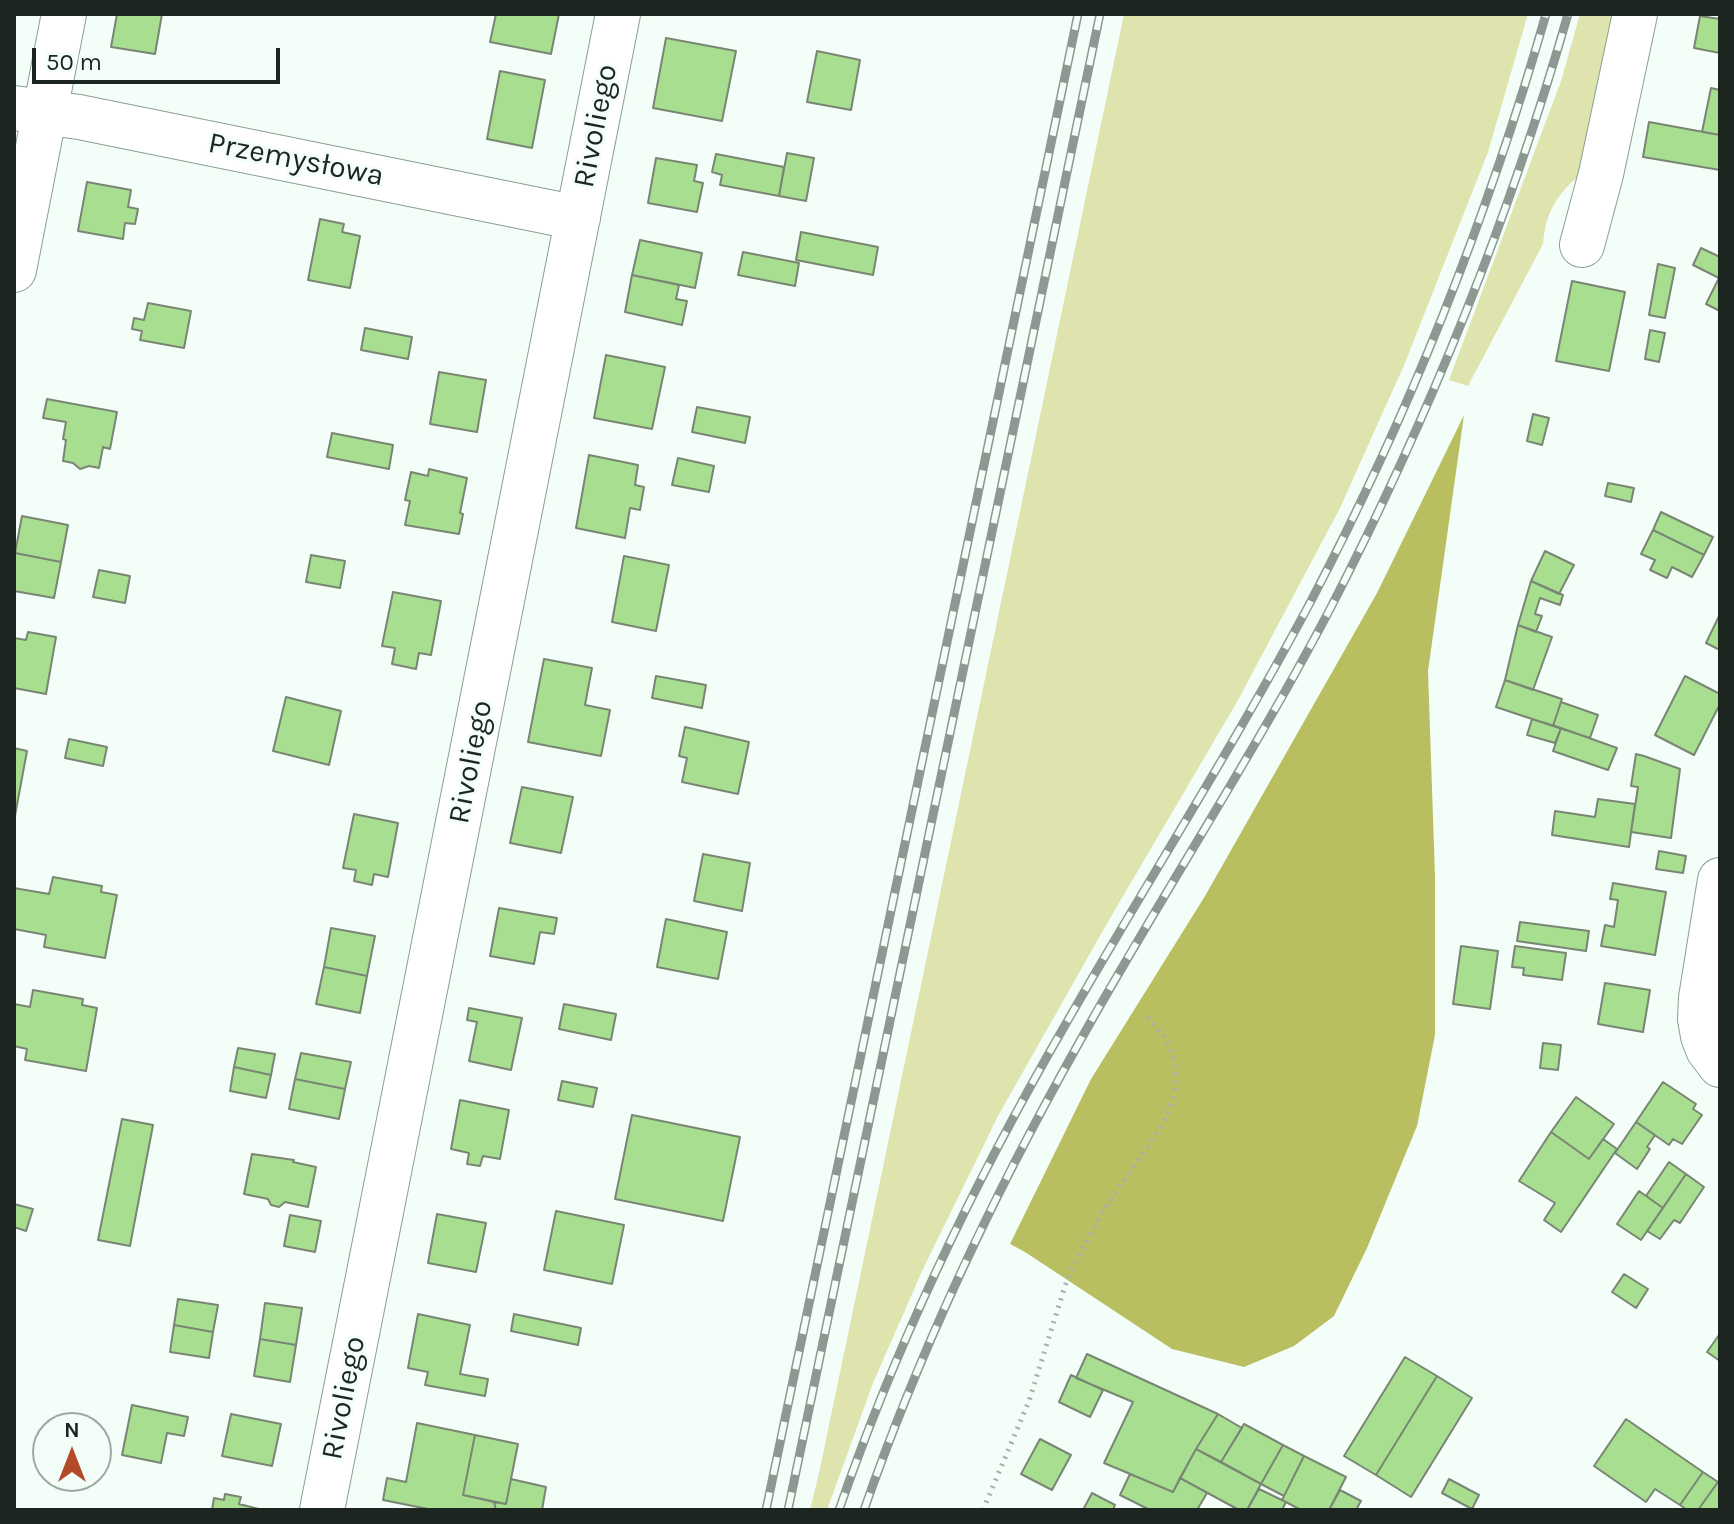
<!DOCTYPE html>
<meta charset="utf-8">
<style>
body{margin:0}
#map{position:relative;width:1734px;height:1524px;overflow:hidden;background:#f4fef8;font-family:Karla,sans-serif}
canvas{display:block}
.frame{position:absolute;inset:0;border:16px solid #1c2520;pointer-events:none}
.north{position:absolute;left:32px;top:1412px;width:80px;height:80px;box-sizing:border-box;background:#f4fef8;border:2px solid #9ea7a2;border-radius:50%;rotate:0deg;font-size:22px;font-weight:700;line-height:32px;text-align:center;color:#1c2520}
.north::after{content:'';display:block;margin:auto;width:28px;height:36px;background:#b34b28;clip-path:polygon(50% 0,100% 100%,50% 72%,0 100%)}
.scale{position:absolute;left:32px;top:48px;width:248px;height:36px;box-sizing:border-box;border:4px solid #1c2520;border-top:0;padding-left:10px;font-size:24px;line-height:28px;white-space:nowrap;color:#1c2520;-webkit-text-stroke:6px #f4fef8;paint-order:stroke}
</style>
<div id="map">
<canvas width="1734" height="1524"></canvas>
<div class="frame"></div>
<div class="north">N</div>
<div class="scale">50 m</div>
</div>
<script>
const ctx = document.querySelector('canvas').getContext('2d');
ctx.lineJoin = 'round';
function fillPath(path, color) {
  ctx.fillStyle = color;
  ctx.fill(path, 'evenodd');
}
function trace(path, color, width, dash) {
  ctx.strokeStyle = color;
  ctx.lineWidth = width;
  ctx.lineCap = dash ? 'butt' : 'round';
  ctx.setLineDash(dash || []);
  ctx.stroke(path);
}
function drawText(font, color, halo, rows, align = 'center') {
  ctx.font = font + ' Karla,sans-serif';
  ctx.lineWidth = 6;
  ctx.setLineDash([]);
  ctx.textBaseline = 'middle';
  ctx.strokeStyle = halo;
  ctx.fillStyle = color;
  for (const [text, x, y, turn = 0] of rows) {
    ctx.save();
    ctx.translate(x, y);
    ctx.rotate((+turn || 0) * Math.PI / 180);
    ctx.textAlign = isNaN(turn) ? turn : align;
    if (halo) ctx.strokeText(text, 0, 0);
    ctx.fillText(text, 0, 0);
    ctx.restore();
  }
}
fillPath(new Path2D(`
 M1124,14H1528L1488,152L1405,363L1340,508L1237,702L1109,920L998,1116L923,1269L873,1383L827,1510H810L819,1473Z
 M1580,14H1619L1581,174C1556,195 1546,212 1543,244L1468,386L1449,380L1561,81Z`), '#dfe3ad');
fillPath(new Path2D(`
 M1464,415L1428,671L1435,876V1035L1417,1126L1367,1248L1334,1316L1294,1346L1244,1367L1172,1349L1025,1252L1010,1244L1091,1079L1205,896L1377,593Z`), '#b9bf61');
const building = new Path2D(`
 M117,14H162L155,54L111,47Z
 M496,14H559L551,54L490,42Z
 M1700,16L1720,19V53L1694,48Z
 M666,38L736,51L722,121L653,108Z
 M817,51L860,60L851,110L807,102Z
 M500,71L545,80L532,148L487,139Z
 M1711,88L1720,90V135L1702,132Z
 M1649,122L1720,135V170L1643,157Z
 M787,153L814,158L806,201L779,196Z
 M716,154L784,167L779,196L720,185L722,175L712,172Z
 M656,158L697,165L694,181L703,183L697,212L648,203Z
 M87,182L131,190L128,207L138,209L135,224L125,223L123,239L78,231Z
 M320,219L344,224L342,232L360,236L350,288L308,280Z
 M801,232L878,247L873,275L796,260Z
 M640,240L702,253L695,288L632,275Z
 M1701,248L1720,257L1719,278L1693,265Z
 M743,252L799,263L795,286L738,275Z
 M1658,264L1675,268L1665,318L1649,315Z
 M632,275L679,285L676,299L687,301L682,325L625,312Z
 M1720,276V311L1706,304Z
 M1572,281L1625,292L1609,371L1556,361Z
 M148,303L191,311L184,348L140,340L142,331L132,329L134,318L144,320Z
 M365,328L412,337L408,359L361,350Z
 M1650,330L1665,333L1659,362L1645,359Z
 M606,355L665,367L652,429L594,418Z
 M439,372L486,380L477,432L430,424Z
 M47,399L117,412L110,449L103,447L99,468L89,466L80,469L73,463L63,461L66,440L63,439L66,422L43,418Z
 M697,407L750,417L745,443L692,432Z
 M1533,414L1549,418L1542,445L1527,441Z
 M332,433L393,445L389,469L327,457Z
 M589,455L638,465L635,485L644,487L640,510L630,508L625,538L576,528Z
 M678,458L714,466L709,492L672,485Z
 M429,469L467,478L460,513L463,514L459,534L405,525L410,501L405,500L411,472L428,476Z
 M1608,483L1634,488L1631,502L1605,496Z
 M1661,512L1713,537L1704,555L1653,530Z
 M22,516L68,525L61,562L15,553Z
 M1653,530L1704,555L1692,577L1672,567L1667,578L1650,570L1655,560L1641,554Z
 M1545,551L1574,565L1559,594L1531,581Z
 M15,553L61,562L54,598L14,591Z
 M311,555L345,561L340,588L306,582Z
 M624,556L669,565L656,631L612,622Z
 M99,570L130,576L125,603L93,597Z
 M1531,581L1563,595L1560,605L1540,598L1535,614L1542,616L1536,632L1518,625Z
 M393,592L441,601L431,655L419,653L416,669L392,664L395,648L382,646Z
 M1720,614V650L1706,643Z
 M1518,625L1552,637L1533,690L1505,680Z
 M28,632L56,637L46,694L14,688V638L26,640Z
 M544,659L592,668L585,705L610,710L601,756L528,742Z
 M656,676L706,685L702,708L652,698Z
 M1685,676L1720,694V704L1694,755L1655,735Z
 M1505,680L1562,699L1553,726L1496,707Z
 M286,697L341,711L329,765L273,751Z
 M1561,702L1598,715L1590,738L1553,726Z
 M1532,719L1561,728L1555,743L1527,735Z
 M685,727L749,742L738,794L682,782L687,758L679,756Z
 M1561,728L1617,748L1608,770L1553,751Z
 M69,739L107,747L103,766L65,758Z
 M14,748L27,751L14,821Z
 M1636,754L1644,756L1680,769L1671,838L1631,832L1638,787L1631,786Z
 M522,787L573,797L561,853L510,843Z
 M1598,799L1635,804L1629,847L1552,835L1555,811L1595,817Z
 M354,814L398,823L388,877L374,874L372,885L354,881L356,870L343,868Z
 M1659,851L1686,856L1683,873L1656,869Z
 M703,854L750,863L742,911L694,901Z
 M53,877L102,886L101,892L117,895L105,958L44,947L46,935L14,929V888L49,894Z
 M1613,883L1666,892L1655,955L1601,946L1605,925L1614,927L1618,900L1610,899Z
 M499,908L557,918L554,934L540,932L534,964L490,956Z
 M666,919L727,932L718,979L657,967Z
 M1520,922L1589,931L1586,951L1517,941Z
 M331,928L375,936L367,976L324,967Z
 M1461,946L1498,951L1490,1009L1453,1004Z
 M1515,946L1566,953L1562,980L1523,975L1524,968L1512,967Z
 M324,967L367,976L360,1013L316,1004Z
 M1605,983L1650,990L1643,1032L1598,1024Z
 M33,990L83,999L82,1005L97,1008L86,1071L25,1060L27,1049L14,1046V1004L30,1007Z
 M564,1004L616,1014L611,1040L559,1029Z
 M469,1008L522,1018L511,1070L469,1061L477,1022L467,1020Z
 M1543,1043L1561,1045L1558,1070L1540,1068Z
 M238,1048L275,1054L271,1075L234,1067Z
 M301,1053L351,1062L345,1089L295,1079Z
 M234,1067L271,1075L266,1098L230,1091Z
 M295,1079L345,1089L339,1119L289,1109Z
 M562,1081L597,1088L593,1107L558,1100Z
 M1663,1082L1696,1104L1693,1109L1702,1115L1682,1144L1673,1139L1669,1145L1636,1122Z
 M1576,1097L1614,1124L1589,1159L1551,1132Z
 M460,1100L509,1110L500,1159L483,1156L480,1166L467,1164L469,1153L451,1149Z
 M632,1115L740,1137L723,1221L615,1199Z
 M122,1119L153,1125L130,1246L98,1240Z
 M1636,1122L1655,1135L1647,1147L1650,1149L1637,1169L1615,1153Z
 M1551,1132L1589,1159L1603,1139L1617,1149L1561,1232L1544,1220L1555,1203L1519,1181Z
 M252,1154L294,1160L293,1162L316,1167L308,1207L285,1202L279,1207L271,1205L268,1199L244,1194Z
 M1669,1162L1686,1174L1663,1208L1646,1196Z
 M1686,1174L1704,1187L1680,1223L1674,1220L1660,1239L1647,1231Z
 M1639,1191L1663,1208L1641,1240L1617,1224Z
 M14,1204L33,1209L26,1231L14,1227Z
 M556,1211L624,1225L612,1284L544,1270Z
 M437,1214L486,1223L476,1272L428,1263Z
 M290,1215L321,1221L315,1252L284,1246Z
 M1624,1274L1648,1289L1636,1308L1612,1292Z
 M178,1299L218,1305L213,1332L174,1325Z
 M265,1303L302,1308L296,1345L260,1339Z
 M418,1314L470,1325L460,1374L488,1379L485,1396L425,1385L428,1372L408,1368Z
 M514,1314L581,1328L578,1345L511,1331Z
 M174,1325L213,1332L209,1358L170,1352Z
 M1719,1335H1720V1361L1707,1352Z
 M260,1339L296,1345L290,1382L254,1376Z
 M1087,1354L1218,1414L1196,1449L1173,1492L1104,1463L1133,1402L1076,1378Z
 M1405,1357L1437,1376L1376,1475L1344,1456Z
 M1071,1375L1103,1390L1090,1417L1059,1402Z
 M1437,1376L1472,1398L1411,1497L1376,1475Z
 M132,1405L188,1417L184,1436L167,1433L161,1463L122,1455Z
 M231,1414L281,1424L272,1466L222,1456Z
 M1218,1414L1242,1428L1221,1462L1196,1449Z
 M1626,1419L1703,1472L1680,1505L1655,1489L1646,1502L1594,1466Z
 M417,1423L475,1435L463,1495L494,1502L496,1510H433L383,1500L387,1478L406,1482Z
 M1244,1424L1283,1445L1261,1484L1221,1462Z
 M475,1435L518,1444L506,1504L463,1495Z
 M1040,1439L1071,1455L1052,1490L1021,1474Z
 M1283,1445L1304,1456L1284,1496L1261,1484Z
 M1196,1449L1261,1484L1247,1510H1239L1180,1478Z
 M1304,1456L1346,1477L1329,1510H1301L1282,1500Z
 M1703,1472L1718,1482L1698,1510H1687L1680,1505Z
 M1130,1474L1173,1492L1180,1478L1207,1493L1197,1510H1150L1120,1495Z
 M511,1479L546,1487L542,1510H496L494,1502L506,1504Z
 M1449,1479L1479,1495L1472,1509L1442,1493Z
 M1718,1482L1720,1484V1510H1698Z
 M1259,1489L1286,1502L1282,1510H1247Z
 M1340,1490L1361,1501L1356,1510H1329Z
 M1092,1493L1115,1505L1113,1510H1083Z
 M225,1494L241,1497L239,1504L263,1510H212L214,1498L224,1500Z`);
fillPath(building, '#a8de90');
trace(building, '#798673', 2);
const minor = new Path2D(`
 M14,108L79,117L578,218
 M1582,245L1601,174L1635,14
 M14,270L64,14
 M1720,880L1701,998L1700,1019L1703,1036L1708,1049L1720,1065
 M322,1510L618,14`);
trace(minor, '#89a093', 46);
trace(new Path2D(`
 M983,1510L1029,1401L1065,1286L1075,1262L1105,1208L1161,1127C1185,1078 1182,1055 1145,1014`), '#a6b0aa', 5, [2, 6]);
trace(minor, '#fff', 44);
const rail = new Path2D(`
 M766,1510L1078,14
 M788,1510L1100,14
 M839,1510C897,1342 975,1181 1064,1027C1145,885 1234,746 1311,601C1409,414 1488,217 1546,14
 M864,1510C921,1347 995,1192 1080,1041C1161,896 1253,756 1330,609C1428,419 1509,220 1568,14`);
trace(rail, '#8e9892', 9);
trace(rail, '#f4fef8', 6, [18]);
drawText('30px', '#1c2520', '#f4fef8', [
 ["Rivoliego",596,126,-79],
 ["Przemysłowa",296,160,11],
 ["Rivoliego",471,762,-79],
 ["Rivoliego",344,1398,-79]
]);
</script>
